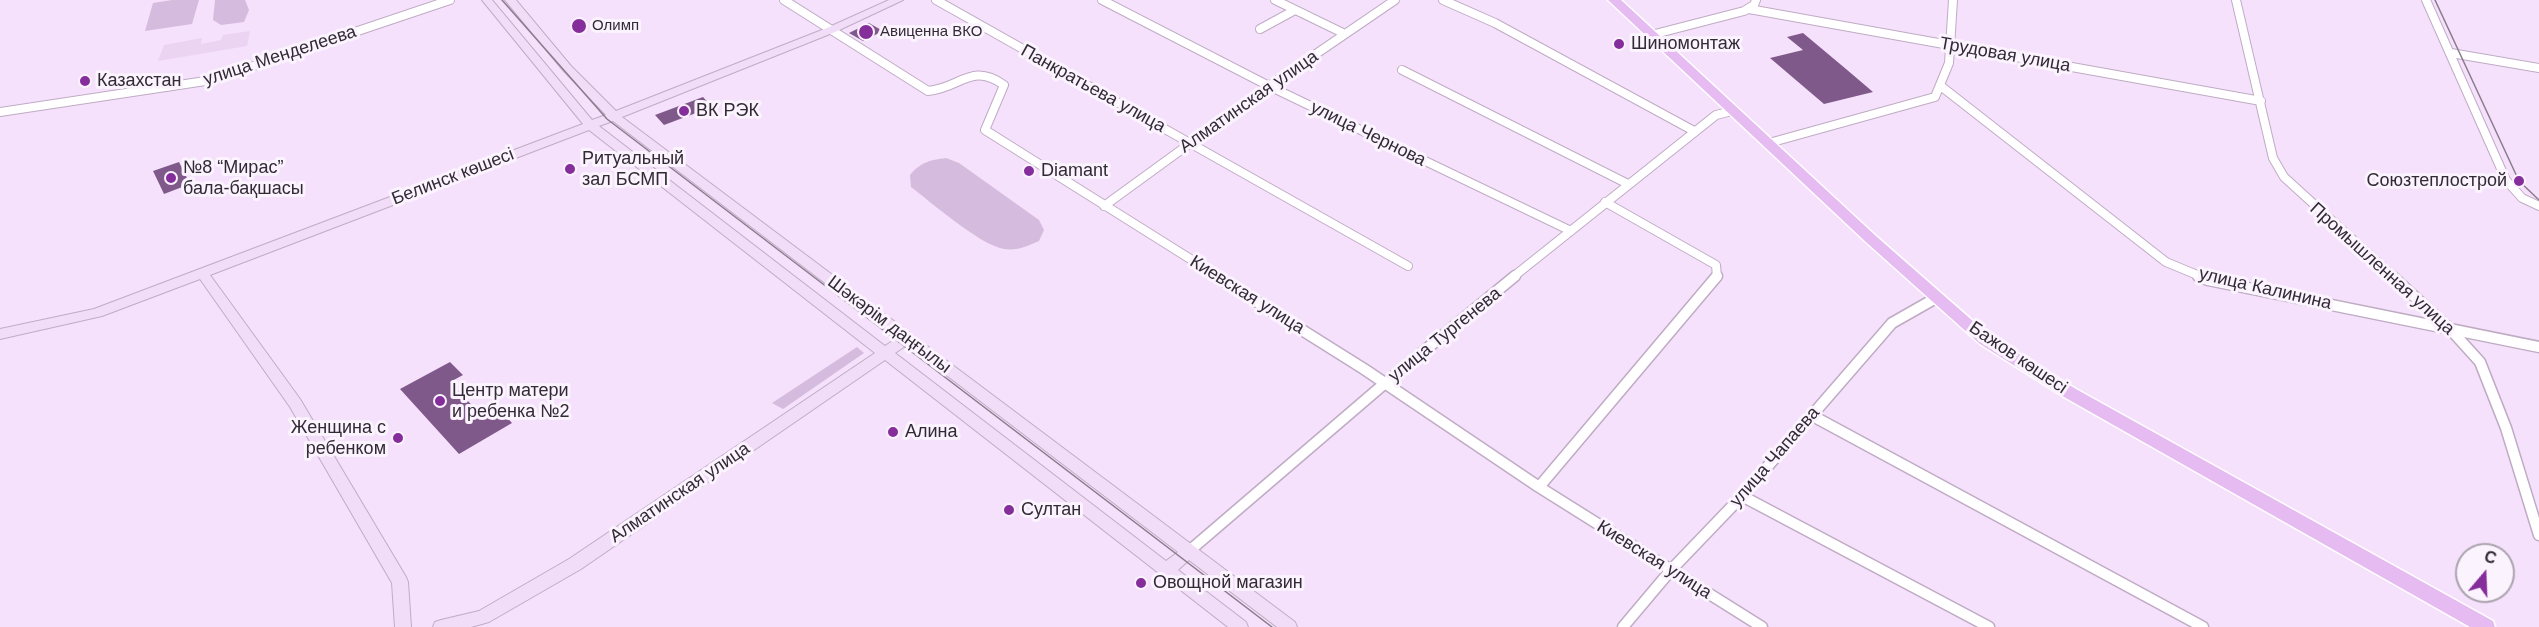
<!DOCTYPE html>
<meta charset="utf-8">
<style>
body{margin:0}
#map{position:relative;width:2539px;height:627px;overflow:hidden;background:#f5e1fb;font-family:Helvetica,sans-serif}
canvas{display:block}
.north{position:absolute;left:2455px;top:543px;width:60px;height:60px;box-sizing:border-box;background:#fbf3fe;border:2px solid #aba3ae;border-radius:50%;rotate:19deg;font-size:16px;font-weight:700;line-height:24px;text-align:center;color:#322b35}
.north::after{content:'';display:block;margin:auto;width:21px;height:27px;background:#842d9b;clip-path:polygon(50% 0,100% 100%,50% 72%,0 100%)}
</style>
<div id="map">
<canvas width="2539" height="627"></canvas>
<div class="north">С</div>
</div>
<script>
const ctx = document.querySelector('canvas').getContext('2d');
ctx.lineJoin = 'round';
function fillPath(path, color) {
  ctx.fillStyle = color;
  ctx.fill(path, 'evenodd');
}
function trace(path, color, width, dash) {
  ctx.strokeStyle = color;
  ctx.lineWidth = width;
  ctx.lineCap = dash ? 'butt' : 'round';
  ctx.setLineDash(dash || []);
  ctx.stroke(path);
}
function drawText(font, color, halo, rows, align = 'center') {
  ctx.font = font + ' Helvetica,sans-serif';
  ctx.lineWidth = 6;
  ctx.setLineDash([]);
  ctx.textBaseline = 'middle';
  ctx.strokeStyle = halo;
  ctx.fillStyle = color;
  for (const [text, x, y, turn = 0] of rows) {
    ctx.save();
    ctx.translate(x, y);
    ctx.rotate((+turn || 0) * Math.PI / 180);
    ctx.textAlign = isNaN(turn) ? turn : align;
    if (halo) ctx.strokeText(text, 0, 0);
    ctx.fillText(text, 0, 0);
    ctx.restore();
  }
}
fillPath(new Path2D(`
 M250,31L247,46L158,61L164,45L202,38L201,44L221,40L223,35Z`), '#ebd3f2');
fillPath(new Path2D(`
 M172,0H199L192,24L145,31L153,3Z
 M215,0H245L249,10L244,22L221,25L213,20Z
 M946,158L959,163L1039,220L1044,230L1039,241C1028,246 1017,251 1004,249C980,245 932,203 911,187L910,175C921,162 930,160 946,158Z
 M857,347L864,353L783,409L772,403Z`), '#d5bbdd');
fillPath(new Path2D(`
 M869,23L883,31L863,41L849,33Z
 M1803,33L1846,69L1873,92L1824,104L1770,58L1803,50L1787,37Z
 M703,97L712,107L664,125L655,115Z
 M179,162L190,184L164,194L153,171Z
 M450,362L463,375L450,382L483,417L499,409L512,423L459,454L400,389Z`), '#80598b');
const streetFar1 = new Path2D(`
 M784,0L928,91C961,88 971,62 1004,85L985,130L1219,277
 M936,0L1408,266
 M1102,0L1269,86L1571,231
 M1275,0L1345,34
 M1443,0L1495,23L1694,131
 M2236,0L2273,158L2284,177L2394,277
 M2426,0L2506,180L2522,198L2539,206
 M1749,9L2261,101
 M1260,29L1295,10
 M1651,35L1744,11L1754,5L1756,0
 M2451,53L2539,68
 M1402,70L1628,184
 M1942,87L2166,262L2202,277
 M0,112L212,80L450,0
 M1769,143L1935,97L1949,63L1953,0
 M1605,202L1716,265L1717,277
 M1104,206L1269,86L1395,0
 M1513,277L1716,115L1732,111`);
const street = new Path2D(`
 M1216,276L1364,369L1539,487L1762,627
 M2198,276L2208,280L2539,347
 M2392,276L2451,330L2480,362L2506,428L2539,535
 M1811,415L2203,627
 M1539,487L1717,276
 M1742,496L1989,627
 M1188,552L1384,384L1515,276
 M1623,627L1671,570L1742,496L1892,323L1936,298`);
const secondary = new Path2D(`
 M482,0H492L592,120L606,115L563,70L505,0H516L571,66L616,111L827,28L889,0H903L835,32L622,117L1295,622L1297,627H1277L1189,560L1178,570L1246,622L1248,627H1228L885,360L581,569L489,622L471,627H433L435,622L441,620L479,611L569,559L875,353L589,130L210,275L300,399L406,577L408,582L411,627H395L392,583L290,407L200,279L102,316L0,339V329L94,309L583,124ZM613,121L897,338L885,346L599,126ZM907,345L1178,552L1166,561L895,353Z`);
const primary = new Path2D(`
 M1608,0H1621L1877,237L1990,336L2076,389L2493,621L2495,627H2470L2064,397L1980,344L1867,243Z`);
trace(streetFar1, '#bfacc4', 10);
trace(street, '#bfacc4', 13);
trace(secondary, '#bfacc4', 2);
trace(primary, '#fff', 3);
trace(streetFar1, '#fff', 8);
trace(street, '#fff', 10);
fillPath(secondary, '#f2ddf8');
fillPath(primary, '#e5bbf1');
trace(new Path2D(`
 M502,0L607,119L1272,627
 M2435,0L2519,181L2539,200`), '#897c8d', 1.5);
for (const [x, y, r, color] of [
 [579,26,8,"#842d9b"],
 [866,32,8,"#842d9b"],
 [1619,44,6,"#842d9b"],
 [85,81,6,"#842d9b"],
 [684,111,6,"#842d9b"],
 [570,169,6,"#842d9b"],
 [1029,171,6,"#842d9b"],
 [171,178,6,"#842d9b"],
 [2519,181,6,"#842d9b"],
 [440,401,6,"#842d9b"],
 [893,432,6,"#842d9b"],
 [398,438,6,"#842d9b"],
 [1009,510,6,"#842d9b"],
 [1141,583,6,"#842d9b"]
]) {
  const dot = new Path2D();
  dot.arc(x, y, r, 0, 2 * Math.PI);
  ctx.fillStyle = color;
  ctx.fill(dot);
  trace(dot, '#fbf3fe', 2);
}
drawText('15px', '#322b35', '#fbf3fe', [
 ["Олимп",592,26],
 ["Авиценна ВКО",880,32]
], 'left');
drawText('18px', '#322b35', '#fbf3fe', [
 ["Шиномонтаж",1631,44],
 ["Казахстан",97,81],
 ["ВК РЭК",696,111],
 ["Ритуальный",582,159],
 ["зал БСМП",582,180],
 ["№8 “Мирас”",183,168],
 ["бала-бақшасы",183,189],
 ["Diamant",1041,171],
 ["Союзтеплострой",2507,181,"right"],
 ["Центр матери",452,391],
 ["и ребенка №2",452,412],
 ["Женщина с",386,428,"right"],
 ["ребенком",386,449,"right"],
 ["Алина",905,432],
 ["Султан",1021,510],
 ["Овощной магазин",1153,583]
], 'left');
drawText('18px', '#322b35', '#fbf3fe', [
 ["Трудовая улица",2005,55,10],
 ["улица Менделеева",280,56,-18],
 ["Панкратьева улица",1093,89,29],
 ["Алматинская улица",1249,102,-35],
 ["улица Чернова",1368,134,26],
 ["Белинск көшесі",453,177,-21],
 ["Промышленная улица",2382,269,42],
 ["улица Калинина",2265,289,13],
 ["Киевская улица",1247,295,32],
 ["Шәкәрім даңғылы",889,325,37],
 ["улица Тургенева",1445,335,-39],
 ["Бажов көшесі",2018,358,34],
 ["улица Чапаева",1775,457,-49],
 ["Алматинская улица",680,493,-34],
 ["Киевская улица",1654,560,32]
]);
</script>
